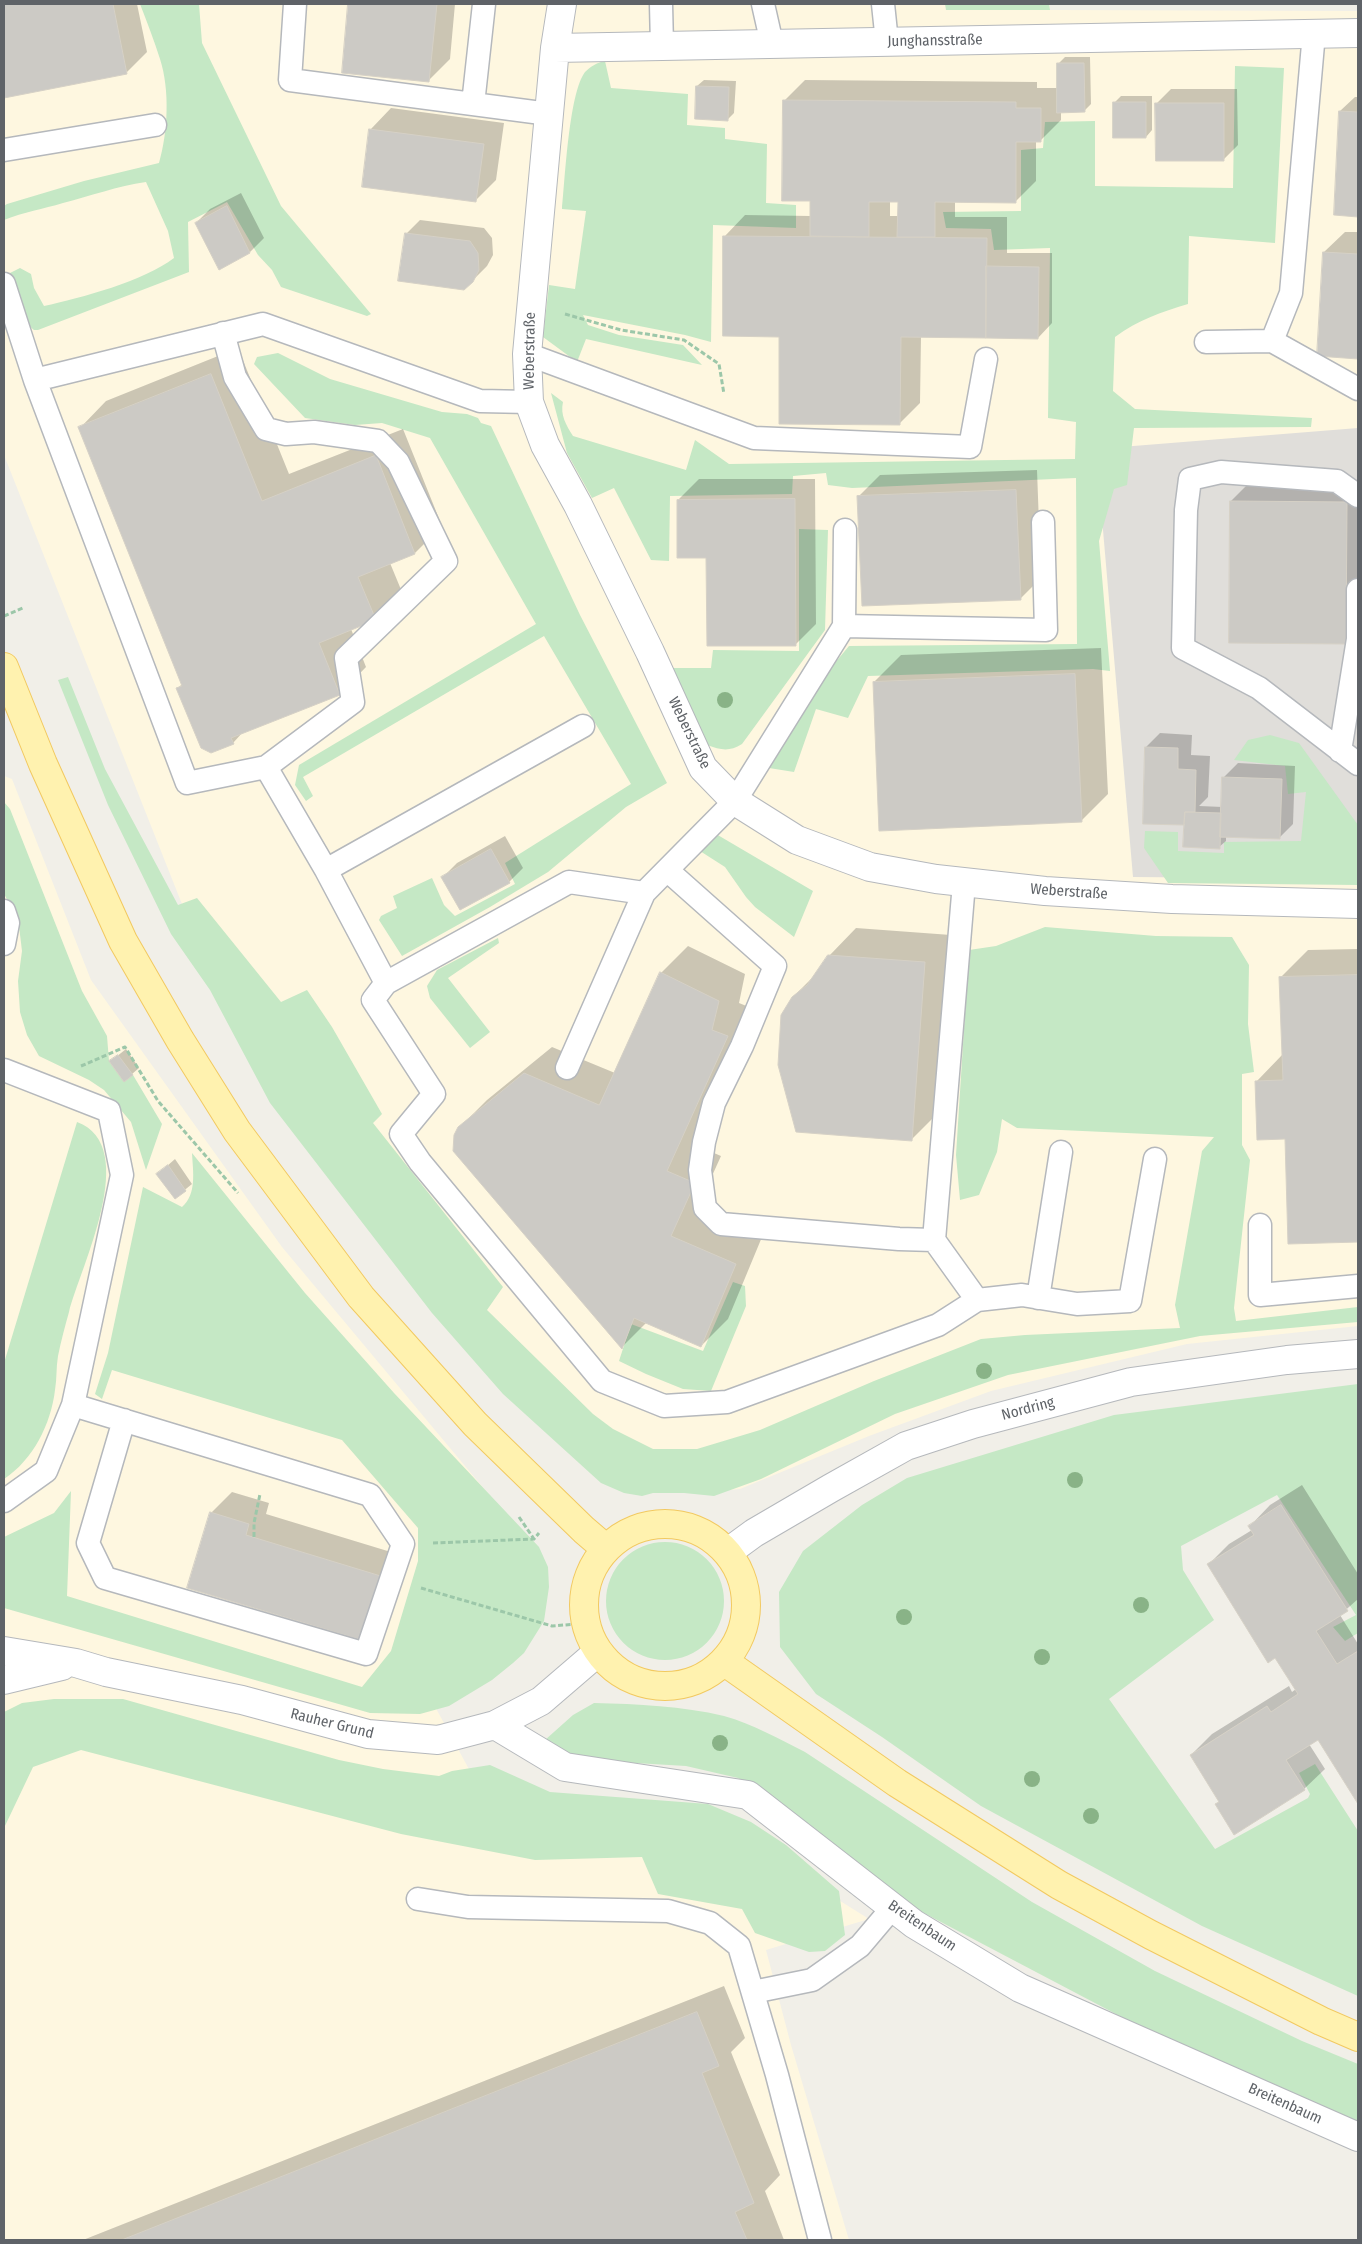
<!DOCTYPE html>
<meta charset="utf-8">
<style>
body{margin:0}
#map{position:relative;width:1362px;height:2244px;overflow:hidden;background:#f1efe8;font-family:"Fira Sans Condensed",sans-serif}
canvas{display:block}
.frame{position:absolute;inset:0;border:5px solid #5f6368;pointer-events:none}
</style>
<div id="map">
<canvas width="1362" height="2244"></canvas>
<div class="frame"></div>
</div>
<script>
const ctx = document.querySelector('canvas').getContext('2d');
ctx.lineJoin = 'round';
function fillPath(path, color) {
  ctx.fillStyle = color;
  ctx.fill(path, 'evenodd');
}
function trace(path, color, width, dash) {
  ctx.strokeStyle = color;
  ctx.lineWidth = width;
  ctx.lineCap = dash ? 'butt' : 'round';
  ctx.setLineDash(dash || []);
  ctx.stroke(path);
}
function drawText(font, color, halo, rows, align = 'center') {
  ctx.font = font + ' "Fira Sans Condensed",sans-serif';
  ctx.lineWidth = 4;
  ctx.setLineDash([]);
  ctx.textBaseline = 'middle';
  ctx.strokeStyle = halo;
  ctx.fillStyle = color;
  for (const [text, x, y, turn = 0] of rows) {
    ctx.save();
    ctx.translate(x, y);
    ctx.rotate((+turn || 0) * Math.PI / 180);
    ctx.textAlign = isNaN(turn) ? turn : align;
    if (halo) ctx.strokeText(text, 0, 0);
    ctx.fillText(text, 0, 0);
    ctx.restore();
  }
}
fillPath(new Path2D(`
 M4,4H1049L1050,10L1358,11V1326L1187,1344L991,1391L869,1436L740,1489L706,1492L607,1468L199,947L4,455Z
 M4,776L12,779L91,980L282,1247L511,1521L432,1701L477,1784L712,1821L869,1919L766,1950L791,2045L849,2240H4Z`), '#fef7e0');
fillPath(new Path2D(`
 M1358,428V879L1133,877L1096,449Z`), '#e0deda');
fillPath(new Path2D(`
 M140,4H199L202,43L281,206L371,314L367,316L281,287L272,270L258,255L227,202L188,222L189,272L38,330H34C18,317 11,294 10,273L20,268L31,274L34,288L44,306C81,298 144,281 174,258L168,231L146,182C117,186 91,196 63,203C43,209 24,212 4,220V206L7,204L84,181L159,163C168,132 170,90 160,59C154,40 147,22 140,4Z
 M945,4H1049L1050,10H946Z
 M605,61L611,88L688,94L687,125L725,128V139L767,144L766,203L796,205V228L713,225L711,342L685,335L583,315L588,325L619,335L683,345L702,365L586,339L577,362L543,337L549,285L575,289L586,211L562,209C565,180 569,93 585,72C590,67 598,62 605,61Z
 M1235,66L1284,68L1275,243L1189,236L1188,304C1161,312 1138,320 1115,337L1113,391L1135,409L1312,418L1311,427L1134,428L1127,485L1114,489L1099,541L1110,671L1093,669L868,676L848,718L816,709L794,772L769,768L834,664L849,646L1077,644L1076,478L852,488L828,485L826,473L793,476L792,494L670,496L669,561L651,560L614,488L592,498L567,453L551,393L563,402C560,415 566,425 573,436L686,470L695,440L729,464L1075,459L1076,422L1048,418L1050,248L994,250L991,229L946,228L943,212L1021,211V150L1043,148L1045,122L1095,121V186L1233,188Z
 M278,353L330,379L442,412L467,414L478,418L481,423L491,426L580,615L667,783L626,807L548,872L490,907L402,956L379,920L381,916L397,908L393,896L432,878L444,905L455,916L515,884L505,863L631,784L544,636L303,777L313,796L306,801L295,785L299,765L536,624L430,438L382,423L355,425L305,418L254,364L257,357Z
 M799,529L828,530L825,630L742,744C729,752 721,750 707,745L672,668H711L713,650L799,651Z
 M68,677L105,769L178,905L197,898L281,1002L307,990L332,1027L382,1114L373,1123L503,1287L487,1310L593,1414L613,1429L653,1449H697L760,1430L874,1381L981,1339L1025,1335L1180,1328L1175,1305L1202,1151L1214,1137L1017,1128L1002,1119L997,1152L979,1195L960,1200L956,1155L969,950L996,946L1045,927L1156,936L1232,937L1249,965L1248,1024L1254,1072L1242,1074V1145L1250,1160L1234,1308L1236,1321L1358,1307V1322L1200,1336L1008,1375L895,1414L761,1479L714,1496L684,1493H653L642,1496L624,1493L601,1483L503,1394L432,1313L270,1103L210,990L171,934L108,805L58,680Z
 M1270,735L1299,743L1358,825V885L1168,883L1144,848L1145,831L1178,832V851L1224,853V842L1301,841L1306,792L1288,794L1285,766L1234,760L1248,740Z
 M4,802L10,809L82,991L107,1036L109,1061L124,1082L133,1075L162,1124L146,1170L131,1122L104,1090L89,1080L39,1056L27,1035L20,1012L18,981L22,951L18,918L4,894Z
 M716,834L813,891L794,937L755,907L746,897L725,867L700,851Z
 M498,938L499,943L448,978L490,1032L470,1048L430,998L427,986L437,970Z
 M77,1122C142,1146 80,1268 69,1312C65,1326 61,1341 58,1356C56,1367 57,1379 55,1390C51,1424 33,1460 4,1479V1363Z
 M192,1153L305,1293L394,1393L539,1547L548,1567L549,1587L544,1621L524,1653L513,1663L492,1680L449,1706L420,1714L370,1713L4,1608V1537L54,1513L71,1491L67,1596L362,1687L391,1651L418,1561V1528L342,1440L112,1370L102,1399L95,1394L108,1353L143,1187L182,1207C197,1194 193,1172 192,1153Z
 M733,1282L745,1286L746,1306L711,1391L683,1389L646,1374L619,1361L631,1324L703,1351Z
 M1358,1384V1633L1345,1641L1333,1627L1356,1615L1277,1495L1181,1546L1183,1570L1214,1620L1109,1699L1215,1849L1308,1798L1310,1794L1299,1773L1315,1764L1358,1831V1996L1202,1926L981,1806L882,1737L816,1694L780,1647L779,1592L803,1551L862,1505L907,1478L1114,1415Z
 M606 1601a59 59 0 1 1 118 0a59 59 0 1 1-118 0Z
 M54,1699H123L339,1760L383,1769L439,1776L452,1771L490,1765L550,1792L708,1804L751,1822L786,1845L839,1891L845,1935L825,1951L809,1952L755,1933L742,1909L658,1894L642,1857L535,1860L401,1834L81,1750L33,1767L4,1828V1712L22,1703Z
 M594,1703C638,1704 682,1706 724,1716C753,1724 779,1739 805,1752L1032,1902L1155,1971L1302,2041L1358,2064V2126L1190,2053L920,1911L806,1825L738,1778L686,1766L567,1759L545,1740L573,1715Z`), '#c5e8c5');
fillPath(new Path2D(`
 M4,4H137L147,52L126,73L4,97Z
 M350,4H455L450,59L429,80L343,72Z
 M1065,57H1090L1091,104L1084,111H1061V120L1040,141H1036V181L1015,202L955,201V217H1007V253H1052V323L1038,338L921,336L920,403L899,424L781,335L725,236L745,215L811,216V200L784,101L805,80L1037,82V88H1058V64ZM890,201H899V216H890Z
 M704,80L736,81L734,113L727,120L697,86Z
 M1171,89H1237L1238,145L1224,159L1157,103Z
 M1121,96H1152V130L1146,137L1114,103Z
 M1355,97H1358V216L1335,214L1340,111Z
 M391,108L504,123L496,180L475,201L363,186L371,129Z
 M241,193L264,238L250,252L219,268L196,223L210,209Z
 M420,220L484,228L492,238L493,255L487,266L472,281L406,234Z
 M1345,232H1358V358L1318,355L1324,252Z
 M238,348L289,474L403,429L442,526L415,553L390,563L402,592L375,619L351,629L366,667L340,694L243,732L233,743L178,688L183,683L80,428L106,401Z
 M1037,470L1041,578L1020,599L859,496L880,475Z
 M699,479H815L816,624L795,645L707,556L678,500Z
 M1252,480L1358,481V630L1346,643L1231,501Z
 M1101,648L1108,794L1081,821L874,682L901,655Z
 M1160,733L1192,735L1191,755L1210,756L1208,797L1199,806L1223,807L1224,777L1238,763L1295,766L1293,824L1279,838L1226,836V841L1219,847L1186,824L1144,822L1146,747Z
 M505,836L523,868L509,882L443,877L457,863Z
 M856,928L951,935L939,1112L912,1139L793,997L814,976L829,956Z
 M688,946L745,974L739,1003L754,1009L693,1144L721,1156L697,1209L762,1237L728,1319L701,1346L647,1322L622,1347L459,1128L487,1100L552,1047L615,1073L661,973Z
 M1358,949V1241L1289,1243L1286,1138L1256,1082L1283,1054L1281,977L1308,950Z
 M126,1049L139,1068L132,1074L111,1061Z
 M175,1159L192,1184L176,1197L158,1174Z
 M1302,1485L1358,1574V1599L1340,1615L1358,1644V1801L1319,1738L1309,1744L1325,1769L1304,1789L1216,1804L1220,1801L1191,1755L1212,1734L1289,1686L1292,1692L1296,1689L1276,1657L1208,1565L1229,1544L1252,1530L1250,1526L1270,1505Z
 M232,1492L269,1503L266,1514L404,1556L365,1639L211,1513Z
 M724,1986L745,2038L731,2052L780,2175L765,2191L784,2240H83Z`), '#0003');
const building = new Path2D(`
 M4,4H113L127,74L4,98Z
 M348,4H437L429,82L342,73Z
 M1057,63H1084L1085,112L1057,113Z
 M696,86L729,87L728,121L695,119Z
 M783,100L1016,102V108H1041V142H1016V203L935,202V237H897L898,202H869V237L810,236V201H782Z
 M1113,102H1146V138H1113Z
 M1155,103H1224V161H1156Z
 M1339,111L1358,112V217L1334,215Z
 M369,129L484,144L476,202L362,187Z
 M227,206L250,253L219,270L195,223Z
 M405,233L470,241L478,253L479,270L473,282L464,290L398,281Z
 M723,236L987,238L986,338L901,337L900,425L779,424V337L723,336Z
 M1323,252L1358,254V359L1317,356Z
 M986,266L1039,267L1038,339L986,338Z
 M211,374L262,501L376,455L415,554L358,577L376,620L319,643L340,695L231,738L234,744L211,753L201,748L176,688L182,686L78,427Z
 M1016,490L1021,600L862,606L857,496Z
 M795,499L796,646H707L706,558H677V500Z
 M1230,501L1347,502L1346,644L1229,643Z
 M1075,674L1082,822L879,831L873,682Z
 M1145,747L1178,748V769L1196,770L1195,812H1185L1184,825L1143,824Z
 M1222,777L1282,779L1280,839L1220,837Z
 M1185,812L1221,813L1220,849L1183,847Z
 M491,849L510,883L460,910L441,877Z
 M828,955L925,962L912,1141L796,1132L778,1065L781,1015L792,997L807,985Z
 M660,972L719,1001L712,1030L728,1036L667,1171L695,1183L671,1236L736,1264L701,1347L634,1318L622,1349L453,1151L454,1135L458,1127L524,1073L599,1105Z
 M1358,975V1242L1288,1244L1285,1139L1257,1140L1255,1081L1283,1080L1279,977Z
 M118,1055L133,1075L124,1082L109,1061Z
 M168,1165L186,1191L175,1199L156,1174Z
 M1281,1505L1348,1611L1316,1631L1337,1664L1358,1651V1804L1318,1740L1286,1760L1305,1790L1234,1835L1215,1804L1219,1802L1190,1755L1267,1706L1271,1712L1298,1694L1275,1658L1268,1663L1207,1564L1254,1535L1248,1526Z
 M210,1512L249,1524L246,1535L384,1577L365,1641L187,1588Z
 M697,2012L719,2066L702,2073L754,2203L735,2212L747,2240H122Z`);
fillPath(building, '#cccac5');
trace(building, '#d6d1c6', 1);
const service = new Path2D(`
 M295,4L290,80L549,114
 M661,4L662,46
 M763,4L772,44
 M883,4L887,42
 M473,104L484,4
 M4,150L155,125
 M4,284L35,380L263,324L480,401L529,402
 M223,333L235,377L266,429L286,434L314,432L378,441L398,462L446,561L346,658L353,702L266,767
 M1272,341L1291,293L1314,33
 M1206,342L1272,341L1358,389
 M527,354L754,438L970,447L986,359
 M35,380L187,783L266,767L326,870L386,983L373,1000L434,1094L401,1134L420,1162L602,1381L664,1406L727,1402L938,1325L977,1300L1022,1295L1077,1304L1130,1301L1155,1159
 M1358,496L1337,481L1221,472L1190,479L1186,510L1183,648L1259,688L1358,764
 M844,626L845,530
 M1340,751L1358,639V590
 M326,870L583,726
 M667,870L775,966L742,1046L714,1103L704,1142L700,1170L705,1208L721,1224L899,1239L934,1240L977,1300
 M4,911L8,923L4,944
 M386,983L569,882L644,893L735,801L844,626L1046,630L1043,522
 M567,1068L644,893
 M4,1070L109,1111L122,1175L73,1405L46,1471L4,1501
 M1260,1225V1295L1358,1286
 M934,1240L964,883
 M1038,1298L1061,1152
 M73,1405L370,1495L403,1544L366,1654L105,1578L88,1543L124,1420
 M418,1899L468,1907L668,1911L710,1923L739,1946L777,2075L820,2240
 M753,1992L812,1980L860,1946L893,1907`);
const minor = new Path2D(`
 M562,4L555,48L527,354L529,402L545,445L578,505L650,652L703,768L735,801L797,840L870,867L936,879L1045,891L1172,899L1358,904
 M555,48L1358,33
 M728,1552L754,1533L831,1488L906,1446L973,1424L1131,1382L1287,1360L1358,1354
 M4,1651L76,1663L106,1672L242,1700L368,1734L438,1740L495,1725L541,1701L598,1652
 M4,1680L62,1666
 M495,1725L565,1767L748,1795L914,1924L1020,1988L1358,2137`);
const primary = new Path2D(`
 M4,667L43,764L123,941L180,1040L237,1131L361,1297L475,1424L584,1530L605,1548
 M584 1605a81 81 0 1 1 162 0a81 81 0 1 1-162 0Z
 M725,1662L897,1783L1059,1885L1151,1935L1321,2021L1358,2037`);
trace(service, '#b5b8bc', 25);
trace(minor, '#b5b8bc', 30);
trace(primary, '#f2c960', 30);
trace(new Path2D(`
 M565,314L621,330L684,340L719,364L724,394
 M4,616L23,608
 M81,1066L125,1047L158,1101L238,1193
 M519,1517L534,1539
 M254,1537V1523L260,1494
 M433,1543L534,1539L539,1533
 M421,1588L552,1626L577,1624`), '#9cc7a9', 3, [5, 2.5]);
trace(service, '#fff', 22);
trace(minor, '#fff', 28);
trace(primary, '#fff2af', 28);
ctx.fillStyle = '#89b387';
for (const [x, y] of [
 [725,700],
 [984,1371],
 [1075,1480],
 [1141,1605],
 [904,1617],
 [1042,1657],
 [720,1743],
 [1032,1779],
 [1091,1816]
]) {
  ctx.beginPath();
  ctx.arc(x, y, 8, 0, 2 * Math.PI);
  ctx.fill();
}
drawText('15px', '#5f6368', '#fff', [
 ["Junghansstraße",935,41,-1],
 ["Weberstraße",530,351,-89],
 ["Weberstraße",689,733,64],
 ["Weberstraße",1069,892,4],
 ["Nordring",1028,1409,-15],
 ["Rauher Grund",332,1724,14],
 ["Breitenbaum",922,1926,34],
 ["Breitenbaum",1285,2104,24]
]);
</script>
